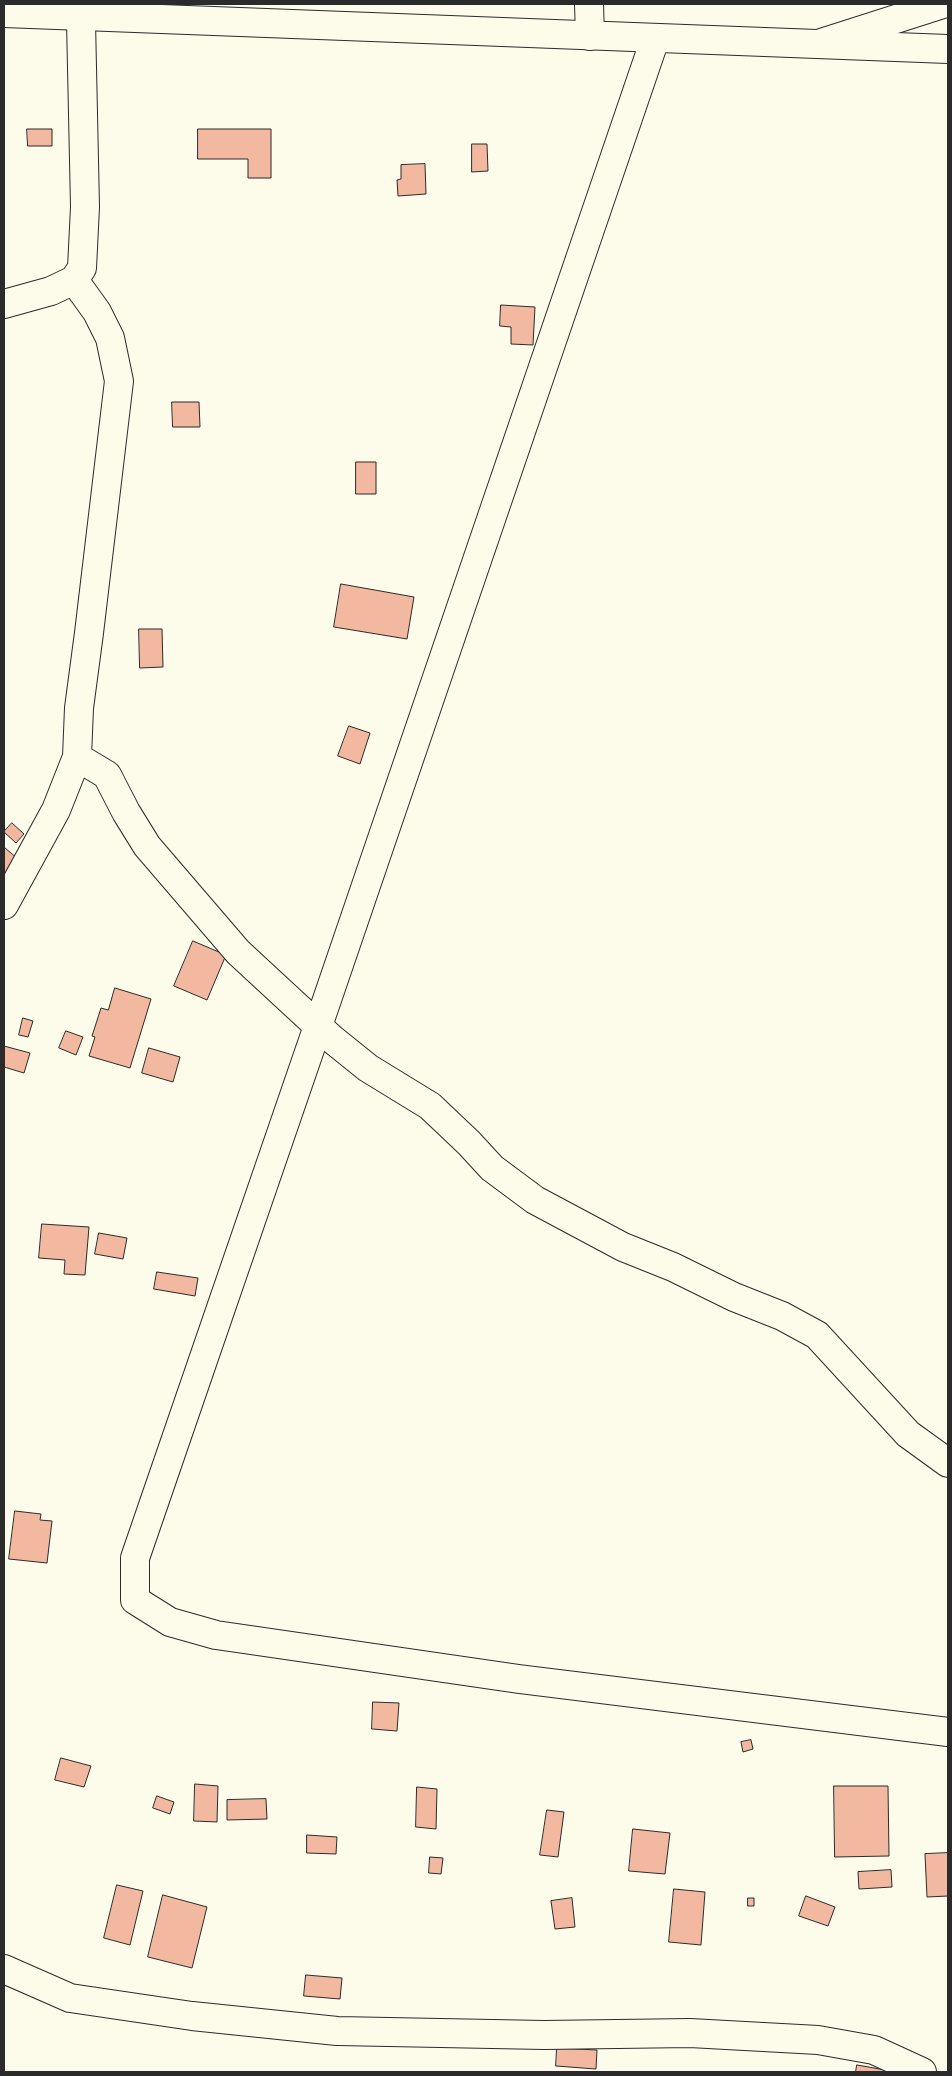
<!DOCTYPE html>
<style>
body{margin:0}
#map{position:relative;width:952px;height:2076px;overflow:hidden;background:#fdfbea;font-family:"Exo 2",sans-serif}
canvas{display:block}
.frame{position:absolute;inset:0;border:5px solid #2b2b2b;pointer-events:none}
</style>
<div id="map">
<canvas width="952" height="2076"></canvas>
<div class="frame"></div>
</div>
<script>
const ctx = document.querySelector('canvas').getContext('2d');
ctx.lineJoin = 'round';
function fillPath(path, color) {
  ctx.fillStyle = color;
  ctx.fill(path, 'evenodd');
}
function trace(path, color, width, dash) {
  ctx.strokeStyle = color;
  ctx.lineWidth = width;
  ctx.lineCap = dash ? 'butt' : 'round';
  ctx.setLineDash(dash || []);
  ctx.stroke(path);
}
const building = new Path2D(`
 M27,129H52V146H28Z
 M198,129H271V178H248V159H198Z
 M472,144H487L488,171L472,172Z
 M425,164L426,194L398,196L397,180L401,179V165Z
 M501,305L535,307L533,345L511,344V327L500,326Z
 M172,402H199L200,427H173Z
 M356,462H376V494H356Z
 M341,584L414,597L407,639L334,627Z
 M139,629H162L163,667L140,668Z
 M349,726L370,733L360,764L338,756Z
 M12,823L24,834L16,843L4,832Z
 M4,847L19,860L4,876Z
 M193,941L226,955L207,1000L174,986Z
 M115,988L151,999L130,1068L89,1056L95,1037L92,1036L101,1008L108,1010Z
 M23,1018L33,1021L28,1037L19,1035Z
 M66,1031L83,1037L76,1055L59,1048Z
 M4,1046L30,1053L24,1073L4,1067Z
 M149,1048L180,1057L173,1082L142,1073Z
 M42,1224L89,1227L85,1275L64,1274L65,1260L39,1258Z
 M99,1233L127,1238L123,1259L95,1254Z
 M157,1272L198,1278L195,1296L154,1289Z
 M15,1511L41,1514L40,1520L52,1521L47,1563L9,1559Z
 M373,1702L399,1703L397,1731L372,1729Z
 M751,1740L753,1749L743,1752L741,1742Z
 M61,1758L91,1766L84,1787L55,1780Z
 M195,1784L218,1786L217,1822L194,1821Z
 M834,1786H888L889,1856L835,1857Z
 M417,1787L437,1789L436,1829L416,1827Z
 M157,1796L174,1802L170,1814L153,1808Z
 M266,1799L267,1819L227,1820V1800Z
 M547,1810L564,1812L558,1857L540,1855Z
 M633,1829L670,1833L665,1874L629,1871Z
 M307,1835L337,1837L336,1854L307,1853Z
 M948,1853V1896L927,1897L925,1854Z
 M430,1857L443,1858L441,1874L429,1873Z
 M891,1870L892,1887L859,1889L858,1872Z
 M117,1885L143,1891L130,1945L104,1938Z
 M674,1889L705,1892L701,1945L669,1942Z
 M163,1895L207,1907L192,1968L148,1957Z
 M806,1896L835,1907L828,1926L799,1916Z
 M572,1898L575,1927L555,1929L551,1901Z
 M748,1898H754V1906H748Z
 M306,1975L342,1978L340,1999L304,1996Z
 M557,2048L597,2050L596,2069L556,2066Z
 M857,2065L897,2072H856Z`);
fillPath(building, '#f2b8a0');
trace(building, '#2b2b2b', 1);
const street = new Path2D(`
 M589,4L590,36
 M655,39L318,1026L135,1558V1600L170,1622L216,1635L519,1679L948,1732
 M821,43L943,4
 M4,304L51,291L74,280L82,268L85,207L81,21L68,4
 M77,757L107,775L126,812L147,846L238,952L332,1039L368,1068L430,1106L469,1143L492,1168L535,1200L623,1247L673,1267L734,1297L782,1316L817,1335L908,1434L948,1463
 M4,905L56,810L77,757L79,708L89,633L119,381L110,338L97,312L74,280
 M4,1969L70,1998L192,2016L337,2031L544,2035L690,2033L818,2040L874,2050L922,2072`);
const secondary = new Path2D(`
 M4,13L948,49`);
trace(street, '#2b2b2b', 30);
trace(secondary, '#2b2b2b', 30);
trace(street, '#fdfbea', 28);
trace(secondary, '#fdfbea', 28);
</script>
